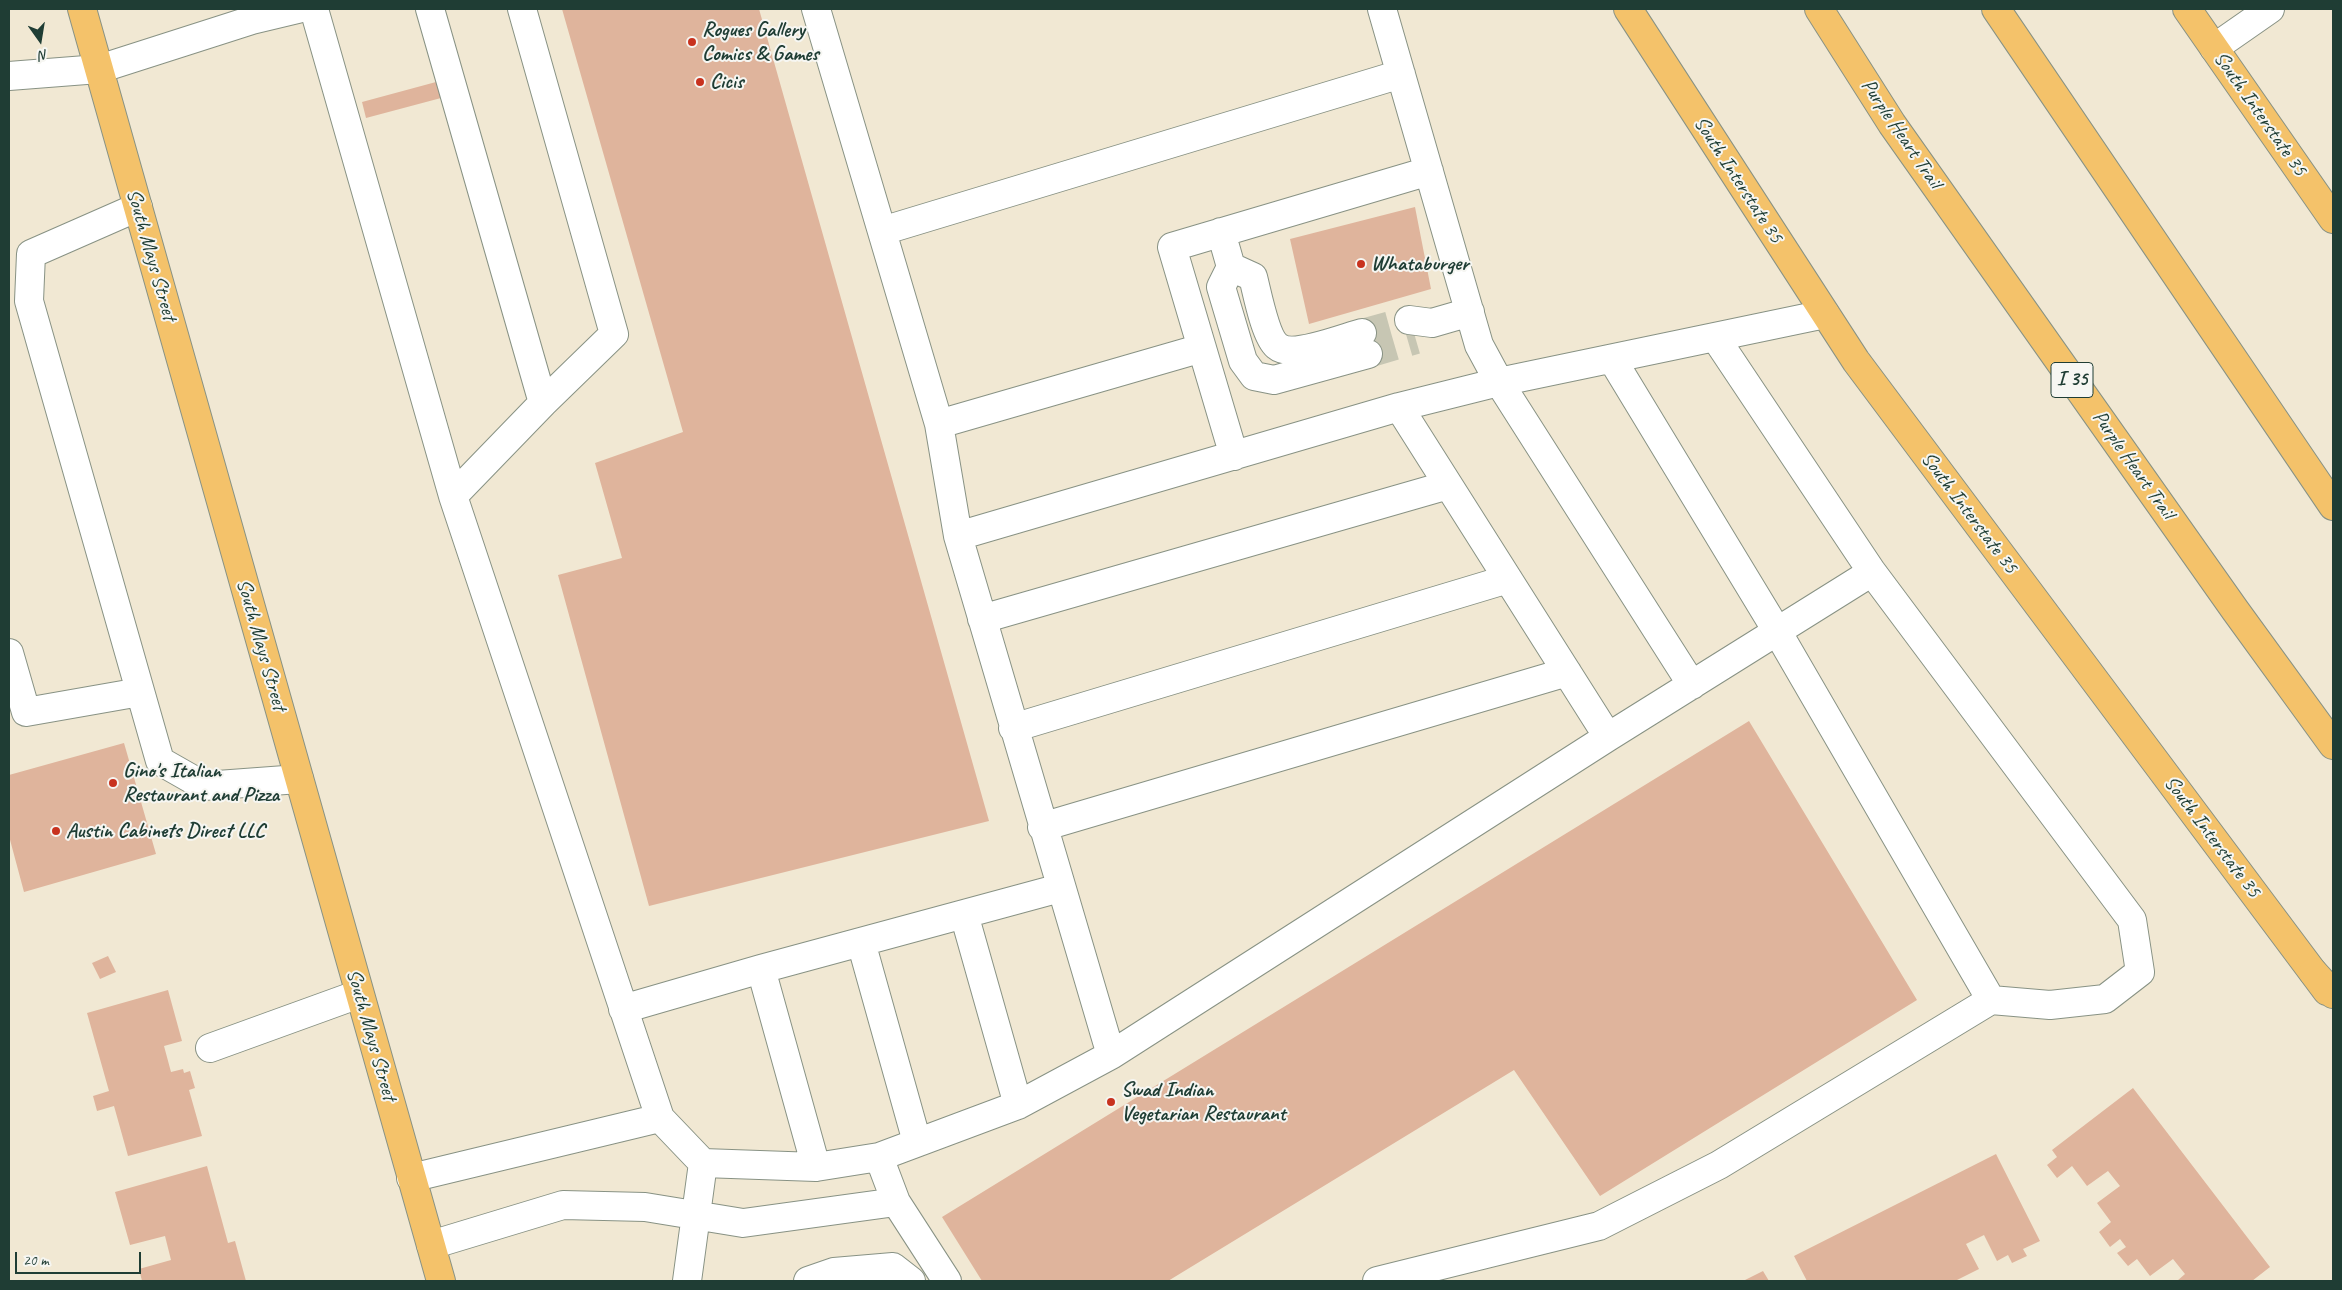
<!DOCTYPE html>
<style>
body{margin:0}
#map{position:relative;width:2342px;height:1290px;overflow:hidden;background:#f1e8d3;font-family:Caveat,sans-serif}
canvas{display:block}
.frame{position:absolute;inset:0;border:10px solid #1f3d34;pointer-events:none}
.north{position:absolute;left:15px;top:15px;width:50px;height:50px;-webkit-text-stroke:4px #f6f6f2;paint-order:stroke;rotate:167deg;font-size:14px;font-weight:700;line-height:20px;text-align:center;color:#1f3d34}
.north::after{content:'';display:block;margin:auto;width:18px;height:22px;background:#1f3d34;clip-path:polygon(50% 0,100% 100%,50% 72%,0 100%)}
.scale{position:absolute;left:15px;top:1252px;width:126px;height:22px;box-sizing:border-box;border:2px solid #1f3d34;border-top:0;padding-left:6px;font-size:15px;line-height:18px;white-space:nowrap;color:#1f3d34;-webkit-text-stroke:4px #f6f6f2;paint-order:stroke}
</style>
<div id="map">
<canvas width="2342" height="1290"></canvas>
<div class="frame"></div>
<div class="north">N</div>
<div class="scale">20 m</div>
</div>
<script>
const ctx = document.querySelector('canvas').getContext('2d');
ctx.lineJoin = 'round';
function fillPath(path, color) {
  ctx.fillStyle = color;
  ctx.fill(path, 'evenodd');
}
function trace(path, color, width, dash) {
  ctx.strokeStyle = color;
  ctx.lineWidth = width;
  ctx.lineCap = dash ? 'butt' : 'round';
  ctx.setLineDash(dash || []);
  ctx.stroke(path);
}
function drawText(font, color, halo, rows, align = 'center') {
  ctx.font = font + ' Caveat,sans-serif';
  ctx.lineWidth = 4;
  ctx.setLineDash([]);
  ctx.textBaseline = 'middle';
  ctx.strokeStyle = halo;
  ctx.fillStyle = color;
  for (const [text, x, y, turn = 0] of rows) {
    ctx.save();
    ctx.translate(x, y);
    ctx.rotate((+turn || 0) * Math.PI / 180);
    ctx.textAlign = isNaN(turn) ? turn : align;
    if (halo) ctx.strokeText(text, 0, 0);
    ctx.fillText(text, 0, 0);
    ctx.restore();
  }
}
fillPath(new Path2D(`
 M562,9H759L989,821L649,906L558,575L622,558L595,463L683,432Z
 M436,82L441,98L366,118L362,102Z
 M1415,207L1431,289L1309,324L1290,239Z
 M1749,721L1917,1000L1600,1196L1514,1070L1168,1281H982L942,1217Z
 M124,743L156,854L24,892L9,836V775Z
 M108,956L116,972L100,979L92,963Z
 M168,990L182,1041L164,1046L171,1072L183,1069L184,1073L190,1071L195,1088L189,1090L202,1136L128,1156L114,1106L97,1111L93,1096L109,1091L87,1013Z
 M2133,1088L2270,1267L2252,1281H2177L2185,1274L2173,1259L2150,1276L2137,1259L2128,1266L2117,1253L2126,1247L2120,1239L2110,1247L2099,1232L2111,1222L2097,1203L2120,1186L2108,1171L2087,1186L2072,1166L2057,1178L2047,1165L2057,1157L2052,1150Z
 M1996,1154L2040,1241L2023,1249L2027,1256L2012,1263L2008,1255L1997,1261L1984,1235L1966,1244L1979,1269L1955,1281H1807L1794,1256Z
 M207,1166L228,1243L235,1241L246,1281H142L139,1269L171,1260L165,1236L130,1245L115,1192Z
 M1763,1271L1769,1281H1743Z`), '#dfb49c');
trace(new Path2D(`
 M1362,333L1409,320
 M1368,354L1416,340`), '#c7c6b3', 28, [28, 14]);
const minor = new Path2D(`
 M314,9L453,496L660,1118L703,1163L816,1167L879,1157
 M430,9L543,403L453,496
 M522,9L614,334L543,403
 M816,9L939,424L958,536L1111,1055L1018,1105L879,1157L896,1202L947,1281
 M2214,48L2270,9
 M9,76L99,69L252,20L298,9
 M138,207L31,254L29,301L160,761L204,786L299,779
 M882,231L1401,74
 M1221,232L1231,267L1221,287L1243,361L1254,376L1274,380L1368,354
 M1231,267L1253,277C1257,292 1265,336 1277,346C1292,359 1343,338 1362,333
 M1409,320L1432,323L1470,312
 M1612,359L1777,631L1991,1000
 M1399,407L1608,737
 M939,424L1202,348
 M1234,456L1172,247L1429,171
 M958,536L1399,407L1499,382L1479,345L1382,9
 M982,619L1448,485
 M9,653L26,712L140,692
 M1692,685L1499,382L1825,314
 M1013,728L1508,579
 M1042,827L1567,672
 M964,914L1018,1105
 M861,942L917,1142
 M761,969L816,1167
 M623,1009L761,969L1060,888
 M210,1048L359,994
 M1111,1055L1608,737L1872,572
 M411,1178L660,1118
 M431,1245L563,1205L645,1207L743,1223L896,1202
 M687,1281L703,1163
 M808,1281L834,1272L893,1267L911,1281
 M1377,1281L1599,1226L1719,1165L1991,1000L2050,1005L2105,999L2140,972L2132,920L1872,572L1715,337`);
const major = new Path2D(`
 M82,9L441,1281
 M1628,9L1856,361L2327,991
 M2187,9L2333,219`);
const highway = new Path2D(`
 M1819,9L1892,124L2235,610L2333,745
 M1996,9L2333,506
 M2313,972L2333,994`);
trace(minor, '#889284', 30);
trace(major, '#889284', 30);
trace(highway, '#889284', 30);
trace(minor, '#fff', 28);
trace(major, '#f4c26a', 28);
trace(highway, '#f4c26a', 28);
for (const [x, y, r, color] of [
 [692,42,5,"#c8321e"],
 [700,82,5,"#c8321e"],
 [1361,264,5,"#c8321e"],
 [113,783,5,"#c8321e"],
 [56,831,5,"#c8321e"],
 [1111,1102,5,"#c8321e"]
]) {
  const dot = new Path2D();
  dot.arc(x, y, r, 0, 2 * Math.PI);
  ctx.fillStyle = color;
  ctx.fill(dot);
  trace(dot, '#f6f6f2', 2);
}
for (const [x, y, w] of [
 [2072,380,42]
]) {
  const box = new Path2D();
  box.roundRect(x - w / 2, y - 17.5, w, 35, 4);
  ctx.fillStyle = '#f6f6f2';
  ctx.fill(box);
  trace(box, '#1f3d34', 1);
}
drawText('bold 20px', '#1f3d34', null, [
 ["I 35",2072,380]
]);
drawText('bold 21px', '#1f3d34', '#f6f6f2', [
 ["Rogues Gallery",702,30],
 ["Comics & Games",702,54],
 ["Cicis",710,82],
 ["Whataburger",1371,264],
 ["Gino's Italian",123,771],
 ["Restaurant and Pizza",123,795],
 ["Austin Cabinets Direct LLC",66,831],
 ["Swad Indian",1121,1090],
 ["Vegetarian Restaurant",1121,1114]
], 'left');
drawText('21px', '#1f3d34', '#f6f6f2', [
 ["South Interstate 35",2260,114,55],
 ["Purple Heart Trail",1901,134,56],
 ["South Interstate 35",1738,180,57],
 ["South Mays Street",151,255,74],
 ["Purple Heart Trail",2133,465,55],
 ["South Interstate 35",1969,513,53],
 ["South Mays Street",261,645,74],
 ["South Interstate 35",2212,837,53],
 ["South Mays Street",371,1035,74]
]);
</script>
